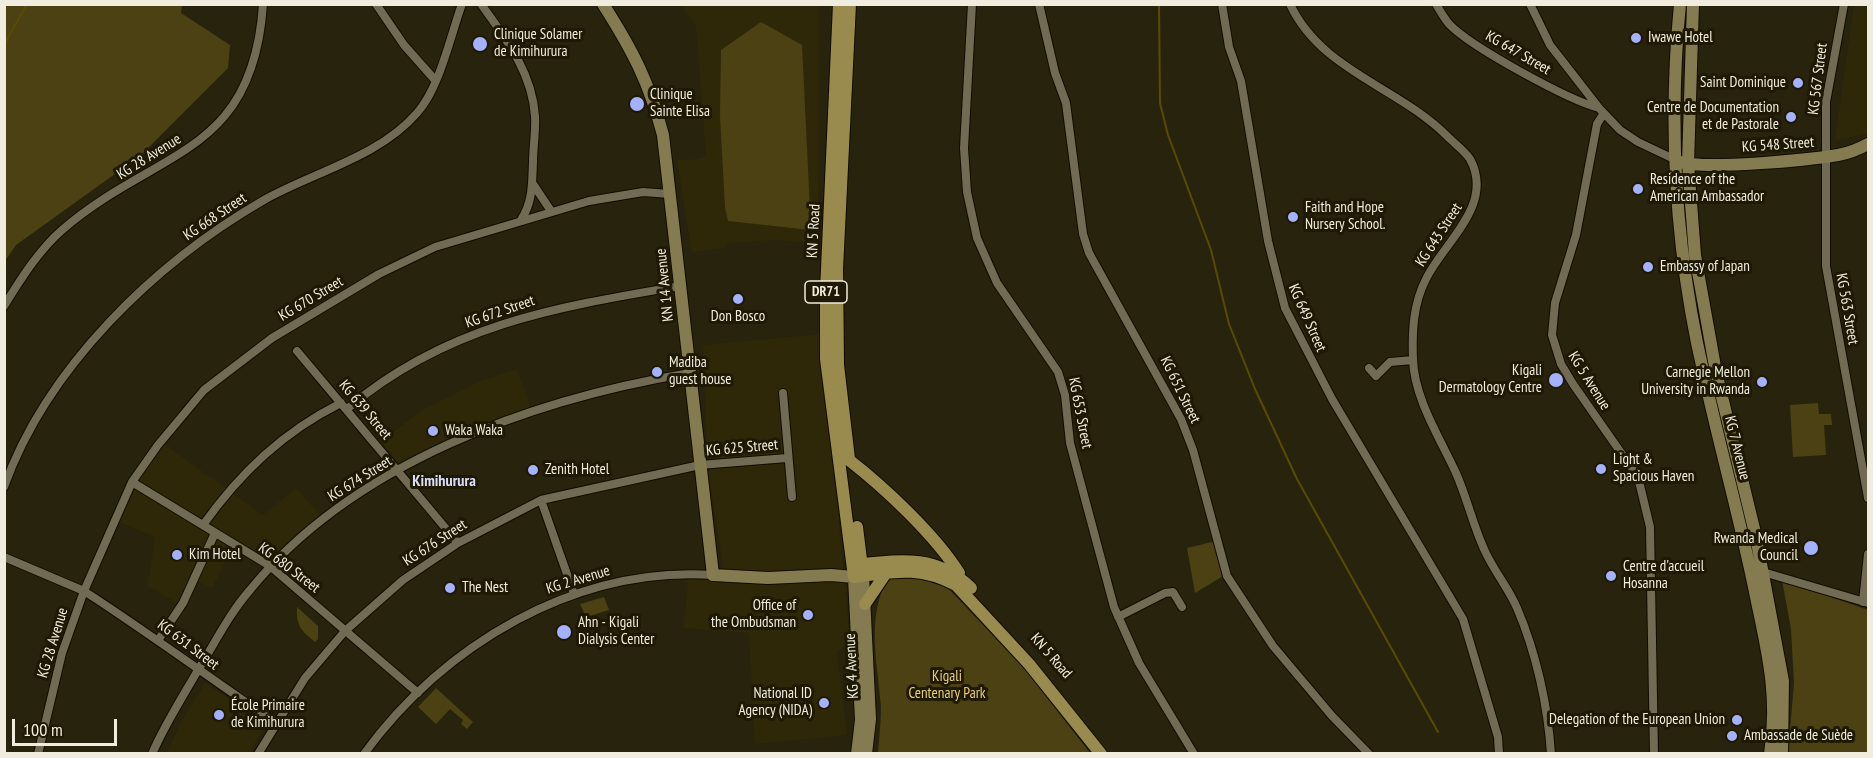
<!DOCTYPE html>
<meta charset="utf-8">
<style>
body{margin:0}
#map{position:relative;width:1873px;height:758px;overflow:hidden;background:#28230c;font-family:"PT Sans Narrow",sans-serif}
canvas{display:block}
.frame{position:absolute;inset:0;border:6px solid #f0eddf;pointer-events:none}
.scale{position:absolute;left:12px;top:719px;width:105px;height:27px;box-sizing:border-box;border:3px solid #f0eddf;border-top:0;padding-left:8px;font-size:18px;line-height:21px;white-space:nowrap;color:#f0eddf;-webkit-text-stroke:4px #1f1904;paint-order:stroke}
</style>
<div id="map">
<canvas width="1873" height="758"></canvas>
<div class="frame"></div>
<div class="scale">100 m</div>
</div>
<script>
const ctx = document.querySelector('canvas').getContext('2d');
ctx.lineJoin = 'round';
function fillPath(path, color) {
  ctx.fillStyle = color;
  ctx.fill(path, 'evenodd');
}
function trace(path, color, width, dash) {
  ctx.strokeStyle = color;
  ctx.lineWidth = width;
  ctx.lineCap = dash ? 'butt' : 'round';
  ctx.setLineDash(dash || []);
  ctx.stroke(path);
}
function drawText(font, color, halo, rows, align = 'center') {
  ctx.font = font + ' "PT Sans Narrow",sans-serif';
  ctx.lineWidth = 6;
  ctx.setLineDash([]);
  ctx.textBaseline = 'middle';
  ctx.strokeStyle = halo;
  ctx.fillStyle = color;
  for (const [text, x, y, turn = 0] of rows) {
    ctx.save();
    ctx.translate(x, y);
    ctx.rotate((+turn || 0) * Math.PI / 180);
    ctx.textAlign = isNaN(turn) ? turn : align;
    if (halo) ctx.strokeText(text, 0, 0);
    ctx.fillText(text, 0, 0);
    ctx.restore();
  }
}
fillPath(new Path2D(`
 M682,5H819L818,243L774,240L726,243L724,248L692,252L677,160L700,159L706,155L696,27Z
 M1854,5H1868V134L1835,140Z
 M821,334L850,642L837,652L847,735L755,744L749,633L684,628L688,578H725L708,471L703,345Z
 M517,369L531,409L459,435L400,466L381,441L421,411L483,380Z
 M164,444L263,515L296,488L321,516L270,561L236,540L212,588L190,577L177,603L148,586L155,537L117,521L139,480Z
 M205,683L265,723L250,753H167L182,720Z`), '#2f2808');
fillPath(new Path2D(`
 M5,4L182,5L181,13L230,45L228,68L140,156L16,245L5,261Z
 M761,22L802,45L811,230L728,221L725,207L720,116L721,50Z
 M1818,403L1819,414H1831L1832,425H1824L1826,455L1793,457L1790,405Z
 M1216,541L1228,573L1195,593L1187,548Z
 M922,575L946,586L1023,667L1090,753H878C879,738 881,723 881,707C878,665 865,615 889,577Z
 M1782,580L1868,610V753H1788L1794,683L1791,629Z
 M604,597L609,610L586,617L580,604Z
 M297,607L318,626V639L315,642C301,631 296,625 297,607Z
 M436,688L473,722L467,729L461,724L463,720L450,709L436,724L418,707Z`), '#4b4113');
trace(new Path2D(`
 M1159,4L1160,103L1168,135L1211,250L1229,324L1255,389L1297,479L1438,732
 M4,45L27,4`), '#594b03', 2);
const street = new Path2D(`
 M376,4L404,45L435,80
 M481,4C506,39 532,72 535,116C536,131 533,147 533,162C532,183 533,202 521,220
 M972,4L964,148L967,192L977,238L997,283L1058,372L1065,395L1070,443L1114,607L1139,663L1194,754
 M1039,4L1055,73L1066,103L1083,234L1089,253L1181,419L1193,450L1227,576L1273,646L1332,716L1369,754
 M1222,4L1229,47L1241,81L1268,241L1285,308L1332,399L1463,619L1498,737L1499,754
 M1290,4C1321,71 1399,87 1448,137C1454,143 1465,151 1470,159C1495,205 1444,242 1426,279C1413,304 1412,332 1413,359C1414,398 1440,438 1456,473C1467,498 1473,525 1484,549C1493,570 1508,587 1517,608C1536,652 1548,706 1551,754
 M1436,4C1440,11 1444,18 1449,24C1471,47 1568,100 1599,108
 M1530,4L1550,45L1599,108L1620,130L1638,142L1676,160
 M1844,4L1826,102V266L1868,498
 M1604,113L1597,124L1576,235L1555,303L1552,335L1561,364L1573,384L1638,477L1650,527L1654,754
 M533,184L551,211
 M4,306C21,279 38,251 62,230C157,148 253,157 263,4
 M297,351L458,543
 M1369,368L1376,376L1390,362L1413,360
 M783,393L792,497
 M347,409C446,325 556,307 680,286
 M132,482L270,566L418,693
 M4,487C47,367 155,263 264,200C314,172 379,157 417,113C440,87 450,37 462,4
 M541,500L574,594
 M203,525C240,473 283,432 341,403
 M4,557L84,591L62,653L38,754
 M1763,572L1868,603
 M1863,602L1868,554
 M1118,617L1165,593L1173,592L1182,607
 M159,639L183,603L215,533
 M276,723C211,679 149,633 84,591L132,482L158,445L204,390L272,338L379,274L435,247L589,201L643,192L670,194
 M152,754C165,724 182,698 198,670C215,643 229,614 250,590C353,463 533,399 690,373
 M258,754L305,678L345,631L403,580L458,543L541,500L700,465L787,458
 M364,754C443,645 575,566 713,575`);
const secondary = new Path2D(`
 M603,4C633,51 649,82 663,135L713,575L768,578L831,575L854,577L861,720L857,754
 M1680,4C1668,128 1676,255 1704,375C1720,448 1740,519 1755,592C1767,650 1779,694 1770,754
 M1693,4L1688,164L1695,255L1716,372L1756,537L1783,681L1782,754
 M1680,162C1706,170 1808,160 1838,155C1849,153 1859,149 1868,144
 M863,576L870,719L866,754`);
const primary = new Path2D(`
 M839,4L826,291V359L854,577C894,572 918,565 956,585L1029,664L1101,754
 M849,459L838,365L837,269L850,4
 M849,460C885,488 935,535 959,573
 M857,527L863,576
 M855,565C900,560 936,554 971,588
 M865,604L886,573`);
trace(street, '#110c00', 10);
trace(secondary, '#110c00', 14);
trace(primary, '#110c00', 14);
trace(street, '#716b53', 8);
trace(secondary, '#857b51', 12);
trace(primary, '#998b4e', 12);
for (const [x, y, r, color] of [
 [1636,38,6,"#a4b1fc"],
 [480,44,8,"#a4b1fc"],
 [1798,83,6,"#a4b1fc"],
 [637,104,8,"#a4b1fc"],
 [1791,117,6,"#a4b1fc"],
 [1638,189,6,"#a4b1fc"],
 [1293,217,6,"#a4b1fc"],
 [1648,267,6,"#a4b1fc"],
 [738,299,6,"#a4b1fc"],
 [657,372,6,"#a4b1fc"],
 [1556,380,8,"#a4b1fc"],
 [1762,382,6,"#a4b1fc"],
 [433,431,6,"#a4b1fc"],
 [1601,469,6,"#a4b1fc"],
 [533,470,6,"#a4b1fc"],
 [1811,548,8,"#a4b1fc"],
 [177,555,6,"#a4b1fc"],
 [1611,576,6,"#a4b1fc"],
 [450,588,6,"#a4b1fc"],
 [808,615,6,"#a4b1fc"],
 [564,632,8,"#a4b1fc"],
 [824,703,6,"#a4b1fc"],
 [219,715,6,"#a4b1fc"],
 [1737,720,6,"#a4b1fc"],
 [1732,736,6,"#a4b1fc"]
]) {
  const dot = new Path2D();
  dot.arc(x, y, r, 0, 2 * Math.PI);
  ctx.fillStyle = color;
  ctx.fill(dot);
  trace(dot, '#1f1904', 2);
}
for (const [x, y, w] of [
 [826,292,42]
]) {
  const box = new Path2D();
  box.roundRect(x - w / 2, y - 11, w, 22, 4.5);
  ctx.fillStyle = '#1f1904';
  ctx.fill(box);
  trace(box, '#f0eddf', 1.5);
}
drawText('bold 14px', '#f0eddf', null, [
 ["DR71",826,292]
]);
drawText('15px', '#f0eddf', '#1f1904', [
 ["Clinique Solamer",494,35],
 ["de Kimihurura",494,52],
 ["Iwawe Hotel",1648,38],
 ["Saint Dominique",1786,83,"right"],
 ["Clinique",650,95],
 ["Sainte Elisa",650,112],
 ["Centre de Documentation",1779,108,"right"],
 ["et de Pastorale",1779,125,"right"],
 ["Residence of the",1650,180],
 ["American Ambassador",1650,197],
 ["Faith and Hope",1305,208],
 ["Nursery School.",1305,225],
 ["Embassy of Japan",1660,267],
 ["Don Bosco",738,317,"center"],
 ["Madiba",669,363],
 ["guest house",669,380],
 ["Kigali",1542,371,"right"],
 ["Dermatology Centre",1542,388,"right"],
 ["Carnegie Mellon",1750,373,"right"],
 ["University in Rwanda",1750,390,"right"],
 ["Waka Waka",445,431],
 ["Light &",1613,460],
 ["Spacious Haven",1613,477],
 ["Zenith Hotel",545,470],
 ["Rwanda Medical",1798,539,"right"],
 ["Council",1798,556,"right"],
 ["Kim Hotel",189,555],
 ["Centre d'accueil",1623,567],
 ["Hosanna",1623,584],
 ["The Nest",462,588],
 ["Office of",796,606,"right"],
 ["the Ombudsman",796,623,"right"],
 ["Ahn - Kigali",578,623],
 ["Dialysis Center",578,640],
 ["National ID",812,694,"right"],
 ["Agency (NIDA)",812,711,"right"],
 ["École Primaire",231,706],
 ["de Kimihurura",231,723],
 ["Delegation of the European Union",1725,720,"right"],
 ["Ambassade de Suède",1744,736]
], 'left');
drawText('15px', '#f0eddf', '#1f1904', [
 ["KG 647 Street",1518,53,30],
 ["KG 567 Street",1818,79,-83],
 ["KG 548 Street",1778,145,-4],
 ["KG 28 Avenue",149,157,-32],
 ["KG 668 Street",215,217,-34],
 ["KN 5 Road",814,231,-87],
 ["KG 643 Street",1439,235,-57],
 ["KN 14 Avenue",665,285,-96],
 ["KG 670 Street",311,299,-31],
 ["KG 563 Street",1847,309,80],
 ["KG 672 Street",500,312,-19],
 ["KG 649 Street",1307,318,66],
 ["KG 5 Avenue",1589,381,58],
 ["KG 651 Street",1180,390,64],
 ["KG 639 Street",365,410,50],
 ["KG 653 Street",1080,413,79],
 ["KG 625 Street",742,448,-5],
 ["KG 7 Avenue",1737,448,76],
 ["KG 674 Street",360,479,-32],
 ["KG 676 Street",435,543,-33],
 ["KG 680 Street",289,568,37],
 ["KG 2 Avenue",578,580,-17],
 ["KG 28 Avenue",53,643,-73],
 ["KG 631 Street",188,645,37],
 ["KN 5 Road",1051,656,49],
 ["KG 4 Avenue",852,666,-93]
]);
drawText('15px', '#e6d076', '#1f1904', [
 ["Kigali",947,677],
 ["Centenary Park",947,694]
]);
drawText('bold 16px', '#d8defb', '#1f1904', [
 ["Kimihurura",444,481]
]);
</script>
